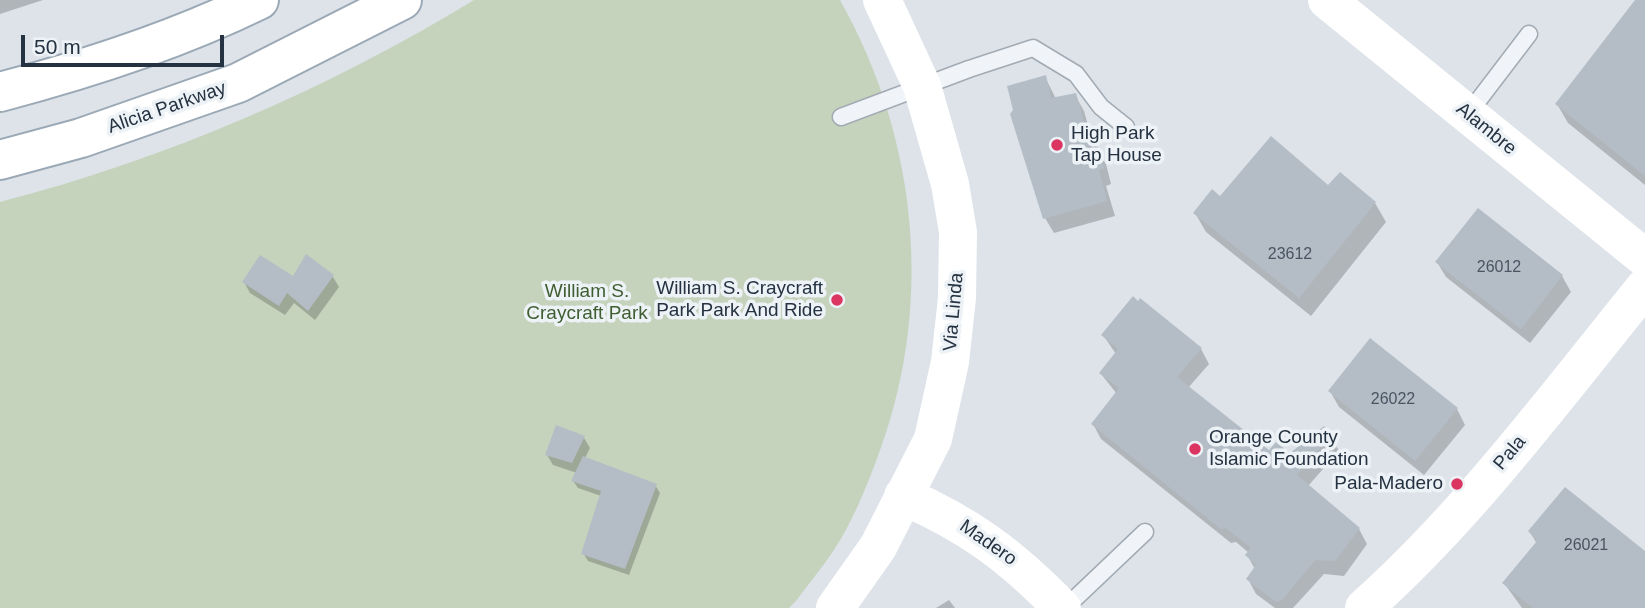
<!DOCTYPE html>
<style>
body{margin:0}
#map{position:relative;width:1645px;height:608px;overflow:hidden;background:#dde3e9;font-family:Helvetica,sans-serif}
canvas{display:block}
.scale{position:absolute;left:21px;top:35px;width:203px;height:32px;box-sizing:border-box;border:4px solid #253241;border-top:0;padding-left:9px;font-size:21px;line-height:24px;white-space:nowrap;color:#253241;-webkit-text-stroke:5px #edf2f6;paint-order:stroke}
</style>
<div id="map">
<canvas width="1645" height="608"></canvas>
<div class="scale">50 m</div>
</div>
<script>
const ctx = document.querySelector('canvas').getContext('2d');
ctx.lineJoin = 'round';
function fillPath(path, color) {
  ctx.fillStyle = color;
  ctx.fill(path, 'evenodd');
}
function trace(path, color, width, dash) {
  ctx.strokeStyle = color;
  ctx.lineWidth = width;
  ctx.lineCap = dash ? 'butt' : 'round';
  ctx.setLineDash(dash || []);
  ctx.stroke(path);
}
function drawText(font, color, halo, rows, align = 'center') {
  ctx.font = font + ' Helvetica,sans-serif';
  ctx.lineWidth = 7;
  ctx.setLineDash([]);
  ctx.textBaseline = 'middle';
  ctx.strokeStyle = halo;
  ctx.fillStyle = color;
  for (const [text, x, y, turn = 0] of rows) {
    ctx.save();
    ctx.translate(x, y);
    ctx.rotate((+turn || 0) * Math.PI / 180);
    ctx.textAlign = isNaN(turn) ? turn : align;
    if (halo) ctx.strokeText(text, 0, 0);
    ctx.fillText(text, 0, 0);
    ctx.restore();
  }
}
fillPath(new Path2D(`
 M474,0H840C920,142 935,312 875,464C864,493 851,524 834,550C822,568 808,584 796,601L789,608H0V202C166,159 328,89 474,0Z`), '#c5d3bd');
fillPath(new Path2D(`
 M0,0H43L0,14Z
 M1637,0H1645V185L1568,123L1557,104Z
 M1045,77L1056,99L1075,95L1084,111L1094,147L1106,164L1111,184L1106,186L1115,216L1054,233L1045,218Z
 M1328,187L1375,203L1386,222L1311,316L1206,232L1195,213L1220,198Z
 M1478,210L1562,276L1571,292L1530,343L1446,277L1437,262Z
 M306,257L333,277L339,287L315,320L294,303L285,315L250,293L244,282L294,278Z
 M1103,335L1201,349L1209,364L1188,388L1270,453L1290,456L1330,436L1339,451L1308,486L1359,529L1367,544L1344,576L1324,574L1293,608H1275L1256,594L1248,579L1255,569L1247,555L1249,553L1236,542L1231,543L1101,439L1093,424L1117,394L1101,374L1116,354Z
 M1330,391L1457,409L1465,425L1424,475L1339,407Z
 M584,438L590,448L585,458L655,485L660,493L629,575L588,561L583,553L601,496L578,488L573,481L577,473L553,465L547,455Z
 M1530,532L1645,554V608H1522L1504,583L1537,544Z
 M949,600L955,608H936Z`), '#0003');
fillPath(new Path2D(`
 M1635,0H1645V176L1555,104Z
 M1046,75L1051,98L1076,93L1090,143L1098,147L1104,168L1099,170L1107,201L1043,219L1010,114L1013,110L1007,86Z
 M1271,136L1328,185L1340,172L1376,202L1299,298L1193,213L1212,189L1220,196Z
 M1478,208L1563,275L1521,329L1435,262Z
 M306,254L334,275L308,311L287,293L279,306L242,282L260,255L293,276Z
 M1133,296L1138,301L1140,298L1202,348L1177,377L1269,450L1276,442L1290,453L1324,426L1332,435L1297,475L1360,528L1335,561L1315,560L1282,600L1276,602L1246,579L1256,565L1245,555L1251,548L1226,528L1221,529L1091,424L1119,388L1099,373L1118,349L1101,335Z
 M1370,338L1458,408L1415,461L1328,391Z
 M556,425L585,436L572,463L545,455Z
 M583,456L657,484L625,569L581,554L601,491L571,481Z
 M1565,487L1645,551V608H1533L1502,583L1537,541L1528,531Z`), '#b4bdc6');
const lane = new Path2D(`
 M1468,114L1529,34
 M841,117L969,69L1033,48L1076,74L1101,107L1126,127
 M1065,608L1145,532`);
const primary = new Path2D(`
 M0,92C88,69 177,40 259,0
 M0,160L81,138L238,83L402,0`);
trace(lane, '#a2aab3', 19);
trace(primary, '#9ba9b6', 42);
trace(lane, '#f0f3f7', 16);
trace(new Path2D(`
 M1327,0L1645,258
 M903,496C970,525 1011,556 1062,608
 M835,608L878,547L933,439L950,362L957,298L958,232L950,184L922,86L882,0
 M1364,608C1470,513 1555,398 1645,287`), '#fff', 38);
trace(primary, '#fff', 38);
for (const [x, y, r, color] of [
 [1057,145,7,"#db3561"],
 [837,300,7,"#db3561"],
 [1195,449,7,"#db3561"],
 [1457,484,7,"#db3561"]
]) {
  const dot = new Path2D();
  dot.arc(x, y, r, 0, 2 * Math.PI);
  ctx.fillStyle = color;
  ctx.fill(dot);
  trace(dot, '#edf2f6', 2.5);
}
drawText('16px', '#495562', null, [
 ["23612",1290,255],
 ["26012",1499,268],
 ["26022",1393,400],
 ["26021",1586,546]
]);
drawText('19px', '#253241', '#edf2f6', [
 ["Alicia Parkway",167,108,-19],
 ["Alambre",1486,129,39],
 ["Via Linda",954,312,-85],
 ["Pala",1510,453,-50],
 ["Madero",988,543,35]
]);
drawText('19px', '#253241', '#edf2f6', [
 ["High Park",1071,134],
 ["Tap House",1071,156],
 ["William S. Craycraft",823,289,"right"],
 ["Park Park And Ride",823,311,"right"],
 ["Orange County",1209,438],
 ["Islamic Foundation",1209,460],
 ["Pala-Madero",1443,484,"right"]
], 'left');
drawText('19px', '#3f5e31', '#edf2f6', [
 ["William S.",587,292],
 ["Craycraft Park",587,314]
]);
</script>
